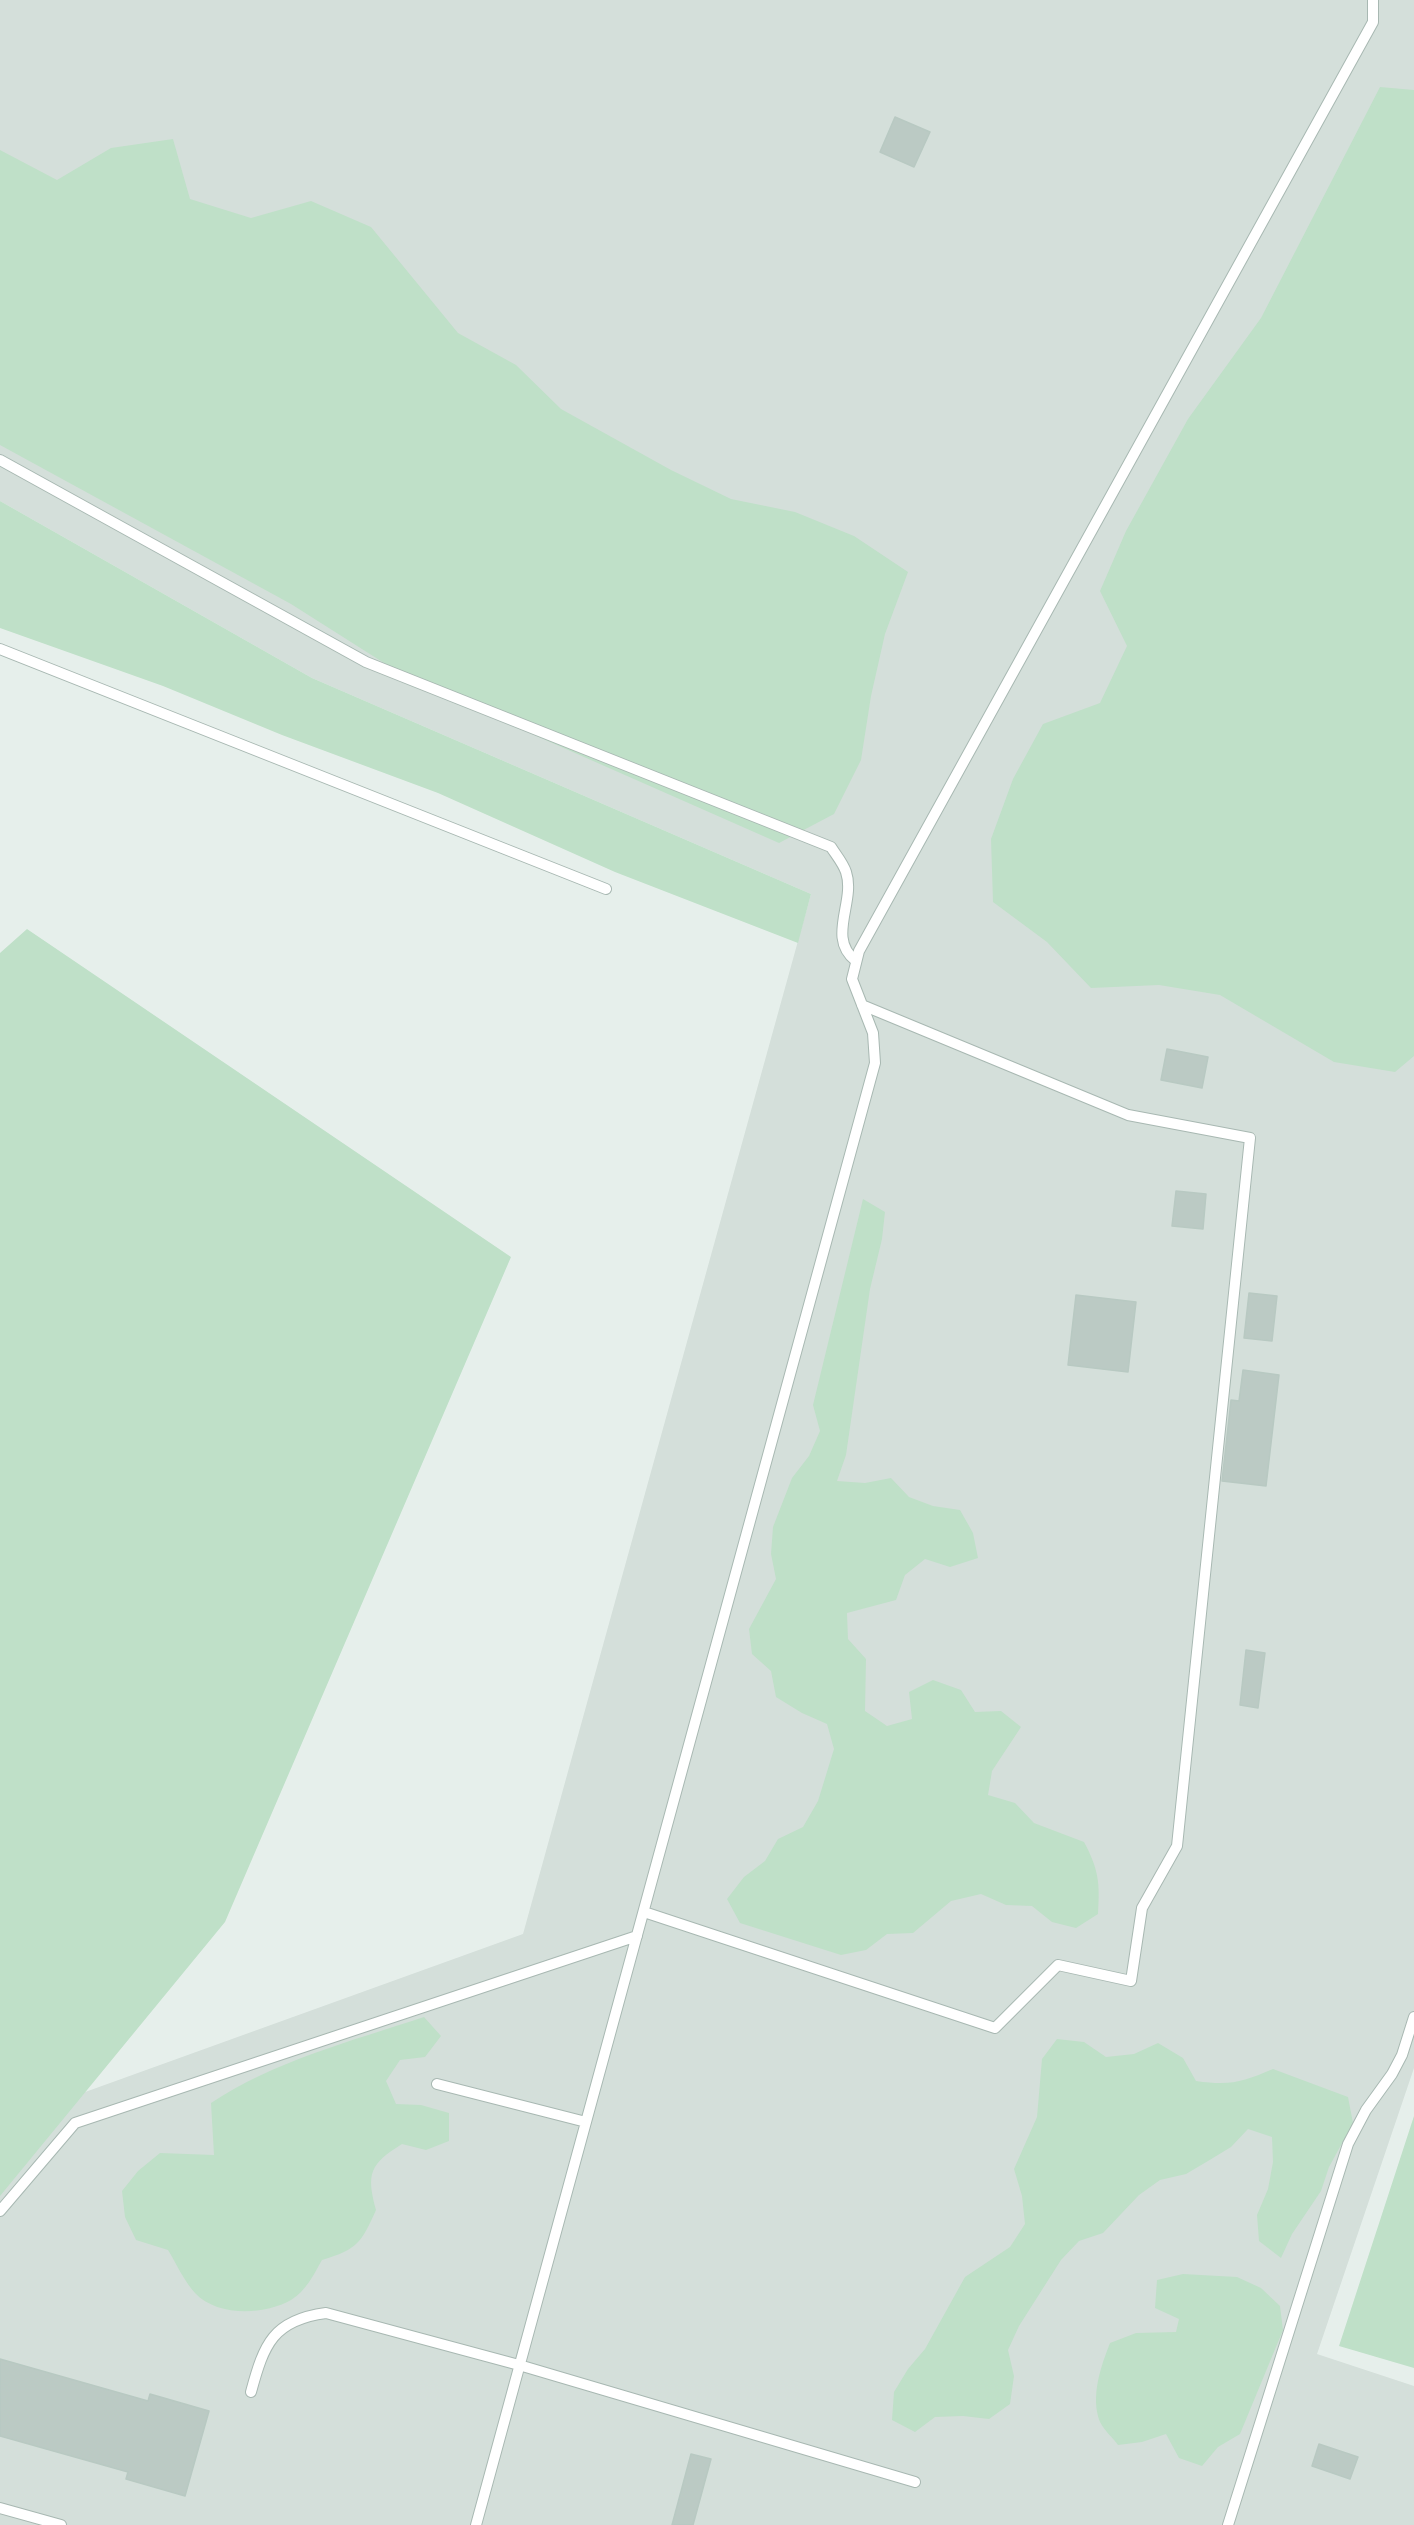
<!DOCTYPE html>
<style>
body{margin:0}
canvas{display:block;background:#e6efeb}
</style>
<canvas width="1414" height="2525"></canvas>
<script>
const ctx = document.querySelector('canvas').getContext('2d');
ctx.lineJoin = 'round';
function fillPath(path, color) {
  ctx.fillStyle = color;
  ctx.fill(path, 'evenodd');
}
function trace(path, color, width, dash) {
  ctx.strokeStyle = color;
  ctx.lineWidth = width;
  ctx.lineCap = dash ? 'butt' : 'round';
  ctx.setLineDash(dash || []);
  ctx.stroke(path);
}
fillPath(new Path2D(`
 M0,0H1414V2068L1317,2354L1414,2386V2525H0V2178L63,2100L523,1934L811,894L312,678L0,501Z`), '#d4dfda');
fillPath(new Path2D(`
 M1380,87L1414,90V1056L1395,1072L1334,1062L1220,995L1159,985L1091,988L1047,942L993,902L991,839L1013,779L1043,724L1100,703L1127,646L1100,591L1126,531L1188,419L1261,318Z
 M173,139L190,199L251,218L311,201L371,227L458,333L516,365L561,409L671,470L731,499L795,512L854,536L908,572L885,634L871,696L861,760L834,814L779,843L414,682L291,604L0,445V150L57,180L111,148Z
 M0,501L312,678L811,894L798,943L615,872L438,793L282,735L163,686L0,628Z
 M27,929L511,1257L225,1922L0,2196V953Z
 M863,1199L885,1212L882,1239L870,1289L846,1455L837,1481L865,1483L891,1478L909,1497L933,1506L960,1510L973,1533L978,1558L950,1567L925,1559L905,1575L896,1600L847,1613L848,1639L866,1659L865,1711L887,1726L912,1719L909,1692L933,1680L961,1690L975,1712L1001,1711L1021,1727L992,1771L988,1795L1015,1803L1034,1823L1084,1842C1099,1870 1100,1883 1098,1914L1076,1928L1052,1922L1032,1906L1006,1905L981,1894L951,1901L913,1933L887,1934L866,1950L841,1955L740,1923L727,1899L744,1877L765,1861L778,1839L803,1827L818,1801L834,1749L827,1724L802,1713L776,1697L771,1671L752,1654L749,1629L776,1579L771,1554L773,1527L792,1478L809,1456L820,1431L813,1405Z
 M424,2017L441,2036L425,2057L400,2060L386,2081L396,2104L421,2105L449,2113V2141L426,2150L402,2144C370,2164 366,2173 376,2210C361,2243 358,2249 322,2260C314,2274 306,2291 291,2300C265,2315 217,2317 195,2293C184,2281 176,2263 168,2250L136,2240L125,2217L122,2191L138,2171L160,2153L214,2155L211,2103C274,2061 352,2041 424,2017Z
 M1057,2039L1084,2042L1106,2057L1134,2054L1158,2043L1183,2058L1196,2081C1231,2086 1242,2082 1273,2069L1348,2097L1353,2123L1329,2167L1321,2191L1292,2234L1281,2258L1259,2241L1257,2215L1268,2189L1273,2162L1272,2137L1248,2129L1231,2147L1208,2161L1186,2174L1160,2180L1139,2195L1103,2233L1079,2241L1061,2260L1019,2326L1008,2350L1014,2376L1010,2404L989,2419L963,2416L935,2417L915,2432L892,2420L894,2392L908,2369L925,2349L965,2277L1010,2247L1025,2224L1022,2196L1014,2169L1037,2117L1042,2059Z
 M1414,2116V2368L1339,2346Z
 M1183,2274L1237,2277L1261,2288L1280,2306L1283,2330L1240,2434L1218,2447L1202,2466L1179,2458L1166,2434L1142,2442L1118,2445C1113,2438 1104,2430 1100,2422C1090,2397 1101,2366 1110,2343L1136,2333L1176,2332L1179,2319L1155,2308L1157,2280Z`), '#bfe0c8');
const building = new Path2D(`
 M895,117L930,132L914,167L880,152Z
 M1167,1049L1208,1057L1202,1088L1161,1080Z
 M1176,1191L1206,1194L1203,1229L1172,1226Z
 M1249,1293L1277,1296L1272,1341L1244,1338Z
 M1076,1295L1136,1302L1128,1372L1068,1365Z
 M1243,1370L1279,1375L1266,1486L1222,1481L1231,1400L1239,1401Z
 M1246,1650L1265,1653L1258,1708L1240,1705Z
 M0,2359L148,2401L150,2394L209,2411L185,2496L126,2479L128,2472L0,2436Z
 M1319,2444L1358,2457L1350,2479L1312,2466Z
 M691,2454L711,2459L693,2525H672Z`);
fillPath(building, '#bbcac4');
trace(building, '#b8c9c2', 1.5);
const lane = new Path2D(`
 M0,460L366,662L831,847C836,855 843,863 846,872C856,902 826,938 856,961
 M0,649L606,889
 M644,1912L995,2028L1058,1965L1131,1981L1142,1908L1177,1846L1250,1138L1128,1115L862,1005
 M437,2084L586,2122
 M0,2211L75,2123L637,1936
 M251,2392C264,2344 273,2320 326,2313L519,2365L915,2482
 M0,2508L61,2525
 M476,2525L875,1063L873,1033L852,979L859,951L1373,22V0
 M1228,2525L1348,2144L1366,2110L1392,2074L1402,2055L1414,2017`);
trace(lane, '#a8b8b2', 12);
trace(lane, '#fff', 10);
</script>
